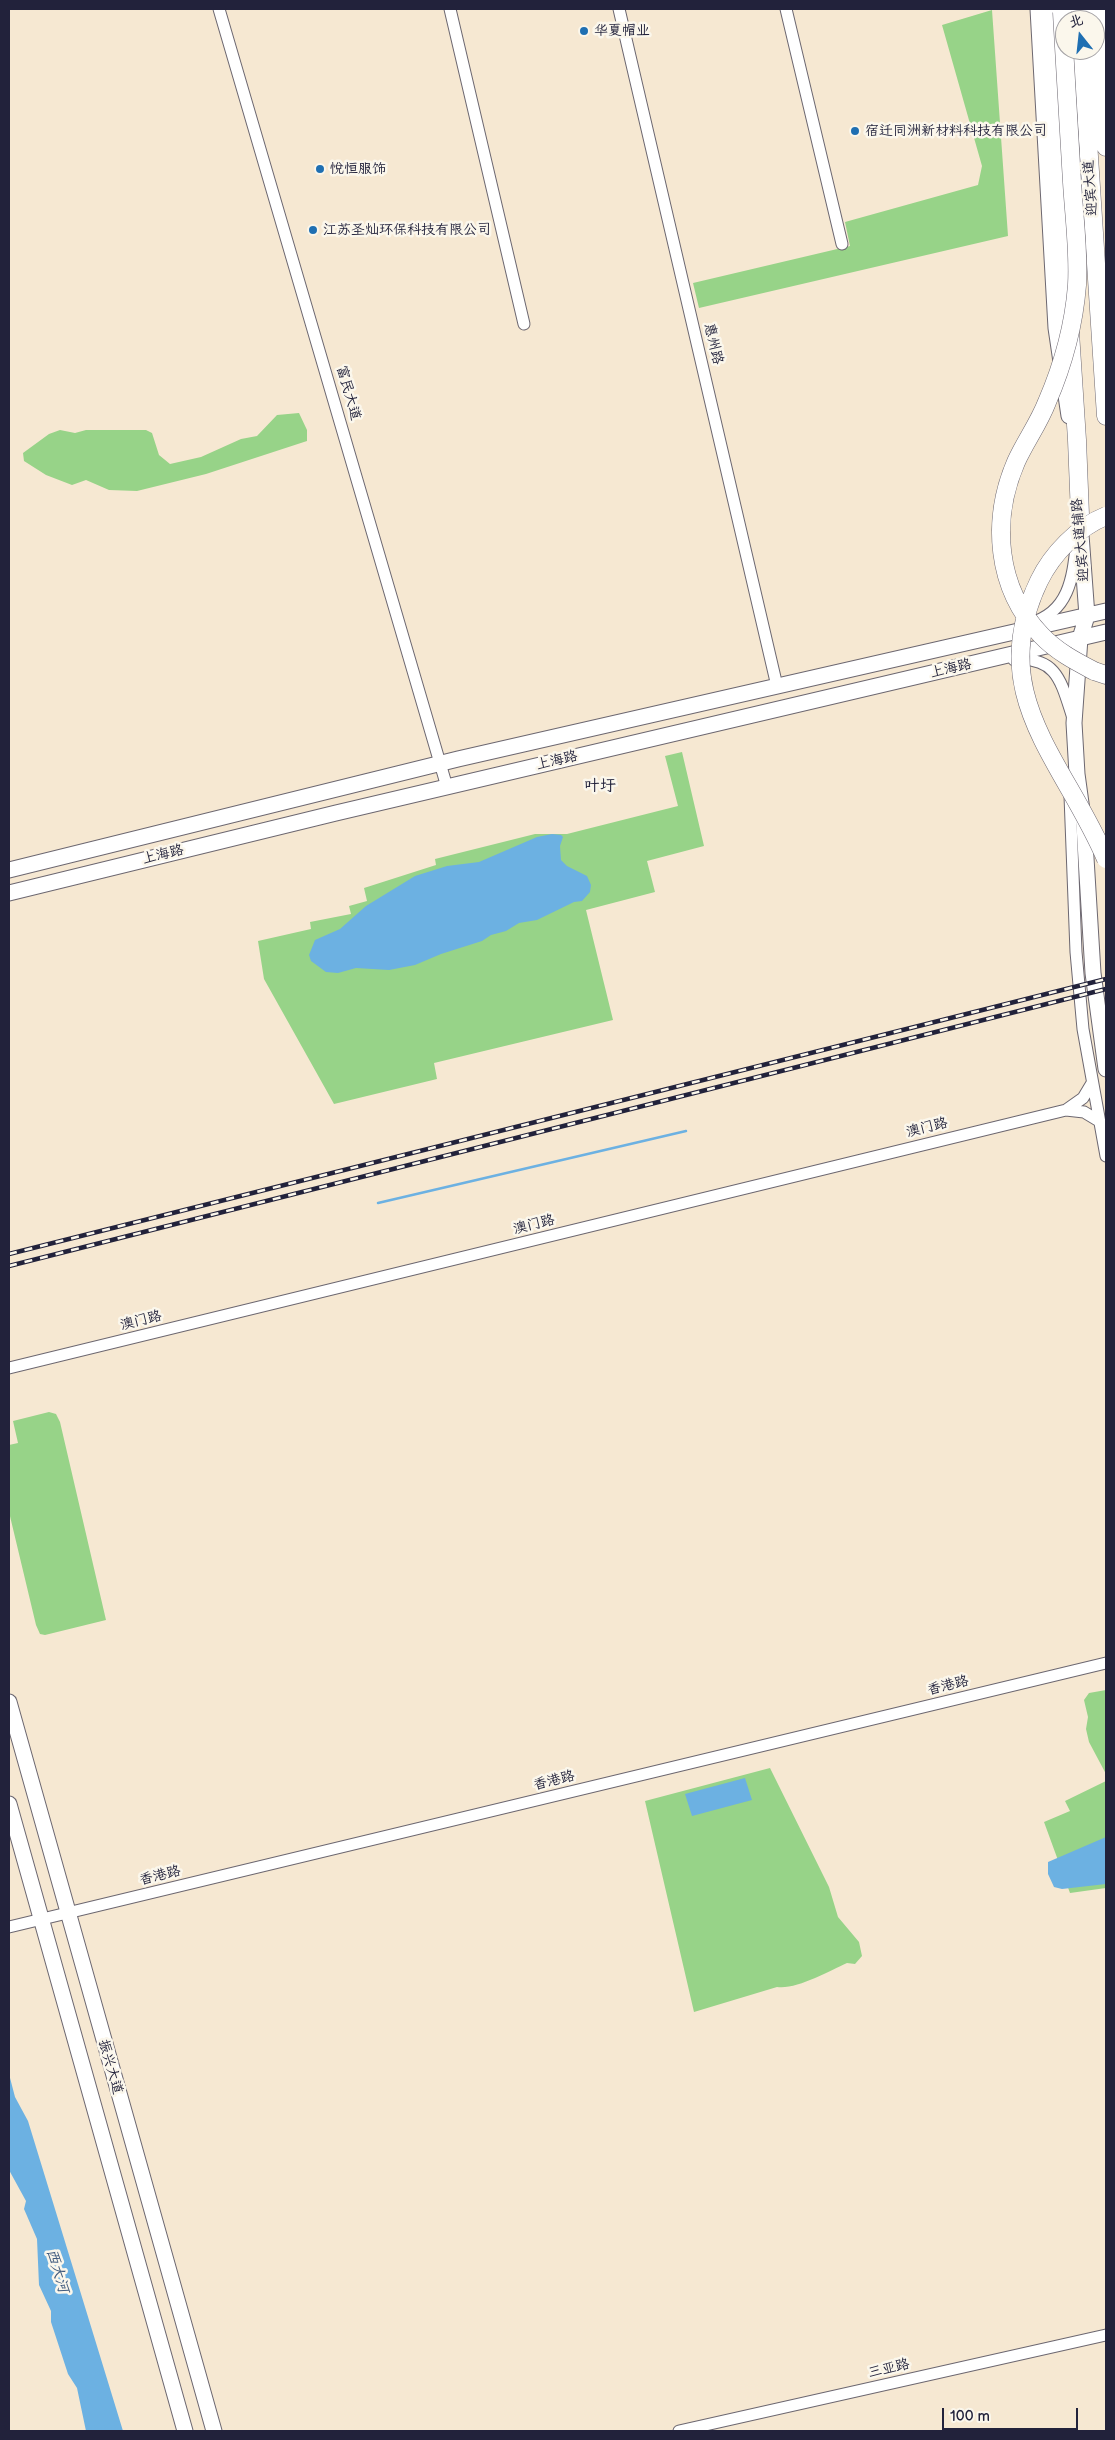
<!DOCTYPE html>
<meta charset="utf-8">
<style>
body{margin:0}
#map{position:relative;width:1115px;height:2440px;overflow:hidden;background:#f6e8d2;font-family:"Balsamiq Sans","LXGW WenKai TC",sans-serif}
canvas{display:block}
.frame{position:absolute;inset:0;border:10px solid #22223b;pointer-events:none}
.north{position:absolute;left:1055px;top:10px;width:50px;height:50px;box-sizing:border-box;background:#fbf7ec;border:1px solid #a4a2a5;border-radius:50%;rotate:344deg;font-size:14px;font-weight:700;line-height:20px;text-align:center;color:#22223b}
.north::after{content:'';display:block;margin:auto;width:18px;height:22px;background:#1f6fb2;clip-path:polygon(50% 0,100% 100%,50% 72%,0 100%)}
.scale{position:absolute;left:942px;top:2408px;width:136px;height:22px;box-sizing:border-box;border:2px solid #22223b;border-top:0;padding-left:6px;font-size:15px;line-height:18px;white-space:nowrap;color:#22223b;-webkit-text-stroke:4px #fbf7ec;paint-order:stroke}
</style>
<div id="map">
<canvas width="1115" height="2440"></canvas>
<div class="frame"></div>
<div class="north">北</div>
<div class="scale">100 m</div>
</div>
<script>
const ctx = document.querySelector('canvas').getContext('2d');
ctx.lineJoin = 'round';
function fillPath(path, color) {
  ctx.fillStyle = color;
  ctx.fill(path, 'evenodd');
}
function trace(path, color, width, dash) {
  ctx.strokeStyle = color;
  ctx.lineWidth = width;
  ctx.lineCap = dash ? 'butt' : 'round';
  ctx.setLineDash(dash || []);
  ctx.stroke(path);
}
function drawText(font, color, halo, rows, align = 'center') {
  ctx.font = font + ' "Balsamiq Sans","LXGW WenKai TC",sans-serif';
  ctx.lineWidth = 5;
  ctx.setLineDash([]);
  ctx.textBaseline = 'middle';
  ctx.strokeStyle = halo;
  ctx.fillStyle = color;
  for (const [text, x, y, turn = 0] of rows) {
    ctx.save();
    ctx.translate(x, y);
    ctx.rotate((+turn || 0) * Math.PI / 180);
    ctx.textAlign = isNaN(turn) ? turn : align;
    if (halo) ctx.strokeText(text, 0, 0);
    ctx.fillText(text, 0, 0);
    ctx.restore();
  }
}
fillPath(new Path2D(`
 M992,10L1008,236L699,308L693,283L850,246L845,222L978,185L982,166L942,25Z
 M299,413L307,430V441L206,474L137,491L109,490L86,480L72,485L46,475L24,461L23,453L49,434L60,430L75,433L86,430H146L152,433L159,455L170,464L201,457L241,439L257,436L277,415Z
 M682,752L704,846L647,861L655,892L586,910L613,1020L434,1063L437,1079L334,1104L264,979L258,941L311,929L310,922L351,914L349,906L367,901L364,888L436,865L435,859L535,834H567L678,806L665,756Z
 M49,1412L56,1414L60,1422L106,1620L45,1635L40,1634L36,1625L9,1512V1445L18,1443L13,1421Z
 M1106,1690V1774L1089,1742L1086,1729L1088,1717L1084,1700L1089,1693Z
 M770,1768L829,1887L838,1917L859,1942L862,1956L855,1964L847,1963C829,1971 796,1990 777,1987L694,2012L645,1801Z
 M1106,1781V1888L1070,1893L1044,1822L1070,1811L1065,1801Z`), '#97d388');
fillPath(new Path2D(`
 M552,834L561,835L563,837L560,846L561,860L567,866L587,876L591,885L590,892L582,901L574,902L537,920L519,923L506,931L491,935L482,941L441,954L415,965L389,970L356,968L338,973L326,972L311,961L309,955L315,940L340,929L366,906L415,876L447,866L479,862L537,837Z
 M745,1778L752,1800L692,1816L685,1794Z
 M1106,1837V1884L1062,1889L1054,1887L1048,1874V1862Z
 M9,2074L15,2097L28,2121L123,2431H86L77,2388L68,2374L51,2322V2311L39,2285L37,2239L24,2209L26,2201L9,2170Z`), '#6cb1e2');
trace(new Path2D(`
 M378,1203L686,1131`), '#6cb1e2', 2.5);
const minor = new Path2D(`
 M219,9L447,787
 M450,9L524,324
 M619,9L777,686
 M786,9L842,244
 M1030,623C1071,612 1073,574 1077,539
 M1014,660C1056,656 1061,681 1072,715
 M1070,796L1076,952L1083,1029L1106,1156
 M1066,1110L1084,1112L1099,1121
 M9,1368L1066,1110L1083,1098L1092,1083
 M9,1927L1106,1663
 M679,2431L1106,2335`);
const major = new Path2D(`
 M1038,9L1056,328L1069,416
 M1080,521L1087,616L1080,638L1074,723L1077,774L1084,825L1093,973L1106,1069
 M9,870L458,759L1106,611
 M9,893L336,813L1106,632
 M9,1702L214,2431
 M9,1804L185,2431`);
const highway = new Path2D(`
 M1049,9L1077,440L1080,515
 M1079,9L1080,20
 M1097,9L1106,147
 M1082,50L1106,416
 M1094,671L1106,675`);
trace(minor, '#6c6770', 13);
trace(major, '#6c6770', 17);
trace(highway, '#6c6770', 19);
trace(minor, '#fff', 11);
trace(major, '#fff', 15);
trace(highway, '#fff', 18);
const rail = new Path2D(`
 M9,1254L1106,979
 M9,1266L1106,989`);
trace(rail, '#22223b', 4.5);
trace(rail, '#fbf7ec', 2.5, [8]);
const highwayBridge = new Path2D(`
 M1062,12C1065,69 1069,126 1072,182C1074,216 1079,251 1077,285C1074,324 1063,365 1047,402C1039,423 1025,442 1016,462C991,520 996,588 1041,635C1056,651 1075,661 1094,671
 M1106,516C1078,527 1052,554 1039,581C984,695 1064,760 1106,859`);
trace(highwayBridge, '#6c6770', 19, []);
trace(highwayBridge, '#fff', 18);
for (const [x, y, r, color] of [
 [584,31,5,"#1f6fb2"],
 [855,131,5,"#1f6fb2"],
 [320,169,5,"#1f6fb2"],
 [313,230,5,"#1f6fb2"]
]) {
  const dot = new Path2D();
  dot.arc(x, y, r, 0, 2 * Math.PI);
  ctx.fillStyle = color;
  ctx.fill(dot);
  trace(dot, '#fbf7ec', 2);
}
drawText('14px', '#22223b', '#fbf7ec', [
 ["华夏帽业",594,31],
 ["宿迁同洲新材料科技有限公司",865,131],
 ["悦恒服饰",330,169],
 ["江苏圣灿环保科技有限公司",323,230]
], 'left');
drawText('14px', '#22223b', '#fbf7ec', [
 ["迎宾大道",1091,188,-94],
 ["惠州路",713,344,77],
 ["富民大道",348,393,74],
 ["迎宾大道辅路",1081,540,-95],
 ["上海路",951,669,-13],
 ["上海路",557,761,-13],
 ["上海路",163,855,-14],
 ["澳门路",927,1128,-14],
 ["澳门路",534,1225,-14],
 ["澳门路",141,1321,-14],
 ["香港路",948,1686,-14],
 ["香港路",554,1781,-14],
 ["香港路",160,1876,-14],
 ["振兴大道",110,2067,74],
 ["三亚路",889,2369,-13]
]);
drawText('italic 15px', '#405b7e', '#fbf7ec', [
 ["西大河",57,2271,73]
]);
drawText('16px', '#22223b', '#fbf7ec', [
 ["叶圩",600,787]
]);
</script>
